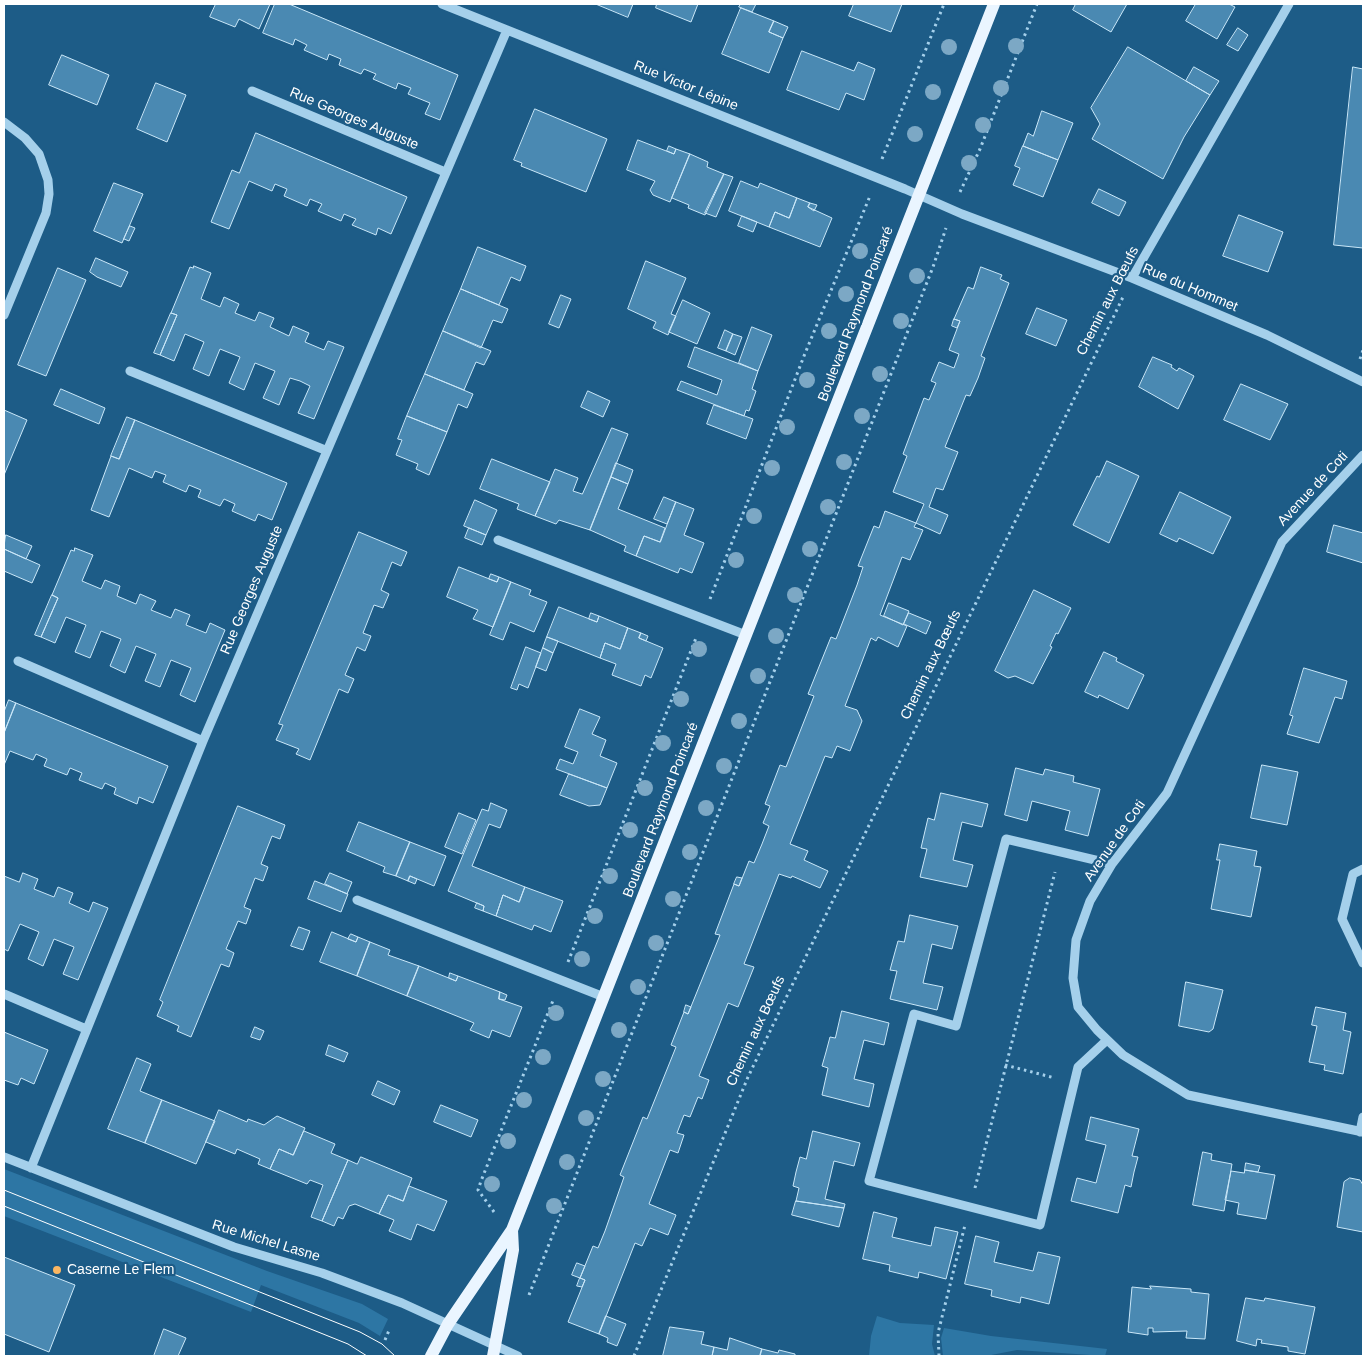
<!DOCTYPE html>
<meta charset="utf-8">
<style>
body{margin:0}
#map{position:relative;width:1367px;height:1360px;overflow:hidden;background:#1d5c87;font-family:Helvetica,sans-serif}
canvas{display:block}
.frame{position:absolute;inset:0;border:5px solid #fff;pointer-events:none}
</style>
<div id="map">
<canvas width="1367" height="1360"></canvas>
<div class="frame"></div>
</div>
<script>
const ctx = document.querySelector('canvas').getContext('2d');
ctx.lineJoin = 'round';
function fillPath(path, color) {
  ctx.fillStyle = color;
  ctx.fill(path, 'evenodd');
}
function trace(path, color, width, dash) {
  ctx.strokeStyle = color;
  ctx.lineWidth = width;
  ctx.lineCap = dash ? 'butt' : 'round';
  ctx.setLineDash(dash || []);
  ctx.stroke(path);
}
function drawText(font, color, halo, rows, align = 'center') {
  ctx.font = font + ' Helvetica,sans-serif';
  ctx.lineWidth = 4.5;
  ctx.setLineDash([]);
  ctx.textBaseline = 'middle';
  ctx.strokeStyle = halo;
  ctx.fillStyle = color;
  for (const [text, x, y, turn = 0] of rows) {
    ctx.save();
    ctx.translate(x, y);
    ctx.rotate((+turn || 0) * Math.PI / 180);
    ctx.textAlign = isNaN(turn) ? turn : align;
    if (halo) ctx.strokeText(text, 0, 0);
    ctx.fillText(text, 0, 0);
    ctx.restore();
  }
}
fillPath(new Path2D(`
 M4,1169L267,1271L362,1304L388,1319L380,1336L359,1323L261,1285L251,1312L4,1216Z
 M877,1316L900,1323L934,1325L932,1344L935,1356H869L871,1336Z
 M944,1328L991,1336L1107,1349L1105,1356L1017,1350L986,1356H943L941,1338Z`), '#2d76a4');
const building = new Path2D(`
 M216,4H270L259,29L239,19L235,27L210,17Z
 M275,4H289L458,75L440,120L425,114L430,103L408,94L411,88L398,83L396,89L373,79L376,74L364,69L361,74L339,65L341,59L329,54L327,60L304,50L307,45L295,39L293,45L263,33Z
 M596,4H633L628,17Z
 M657,4H698L691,22L656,8Z
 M741,4H756L752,12L739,7Z
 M854,4H902L891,32L849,16Z
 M1076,4H1127L1111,32L1073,10Z
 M1196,4H1229L1235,7L1217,39L1186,21Z
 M741,8L774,21L769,32L783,38L769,73L722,54Z
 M774,21L788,27L783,38L769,32Z
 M1238,28L1248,35L1238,51L1227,45Z
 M1128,47L1210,95L1184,137L1163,179L1092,139L1100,124L1091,108Z
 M802,51L854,71L858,62L875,69L864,100L846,93L839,110L787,90Z
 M62,55L109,75L97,105L49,85Z
 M1194,67L1219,81L1210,95L1186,81Z
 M1353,67L1363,69V248L1334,245Z
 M156,83L186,95L167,142L137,129Z
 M535,109L607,139L586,192L521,166L522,163L514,160Z
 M1042,111L1073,123L1058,160L1023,146L1028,133L1033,136Z
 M256,133L407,197L391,234L378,228L376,235L352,225L356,219L344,214L341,221L318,211L322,204L310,199L307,206L284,196L287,189L275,184L272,191L249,181L229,229L211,222L232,170L239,173Z
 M638,140L674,154L676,149L690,154L670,202L653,195L650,190L655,181L627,170Z
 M669,146L676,149L674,154L667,151Z
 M1023,146L1058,160L1043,197L1013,185L1020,168L1015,166Z
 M690,154L708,162L707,167L724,174L705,215L688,208L689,205L672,198Z
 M724,174L733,177L716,217L705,213Z
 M741,181L758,188L760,183L797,198L789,218L775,212L769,227L729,211Z
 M114,183L143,194L122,243L94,231Z
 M1099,189L1126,202L1119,216L1092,203Z
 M797,198L810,203L808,207L832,218L820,247L769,227L775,212L789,218Z
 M810,203L817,205L814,211L808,207Z
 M1239,215L1283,232L1268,272L1223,256Z
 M742,216L757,222L753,232L738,226Z
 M130,226L135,228L129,241L124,239Z
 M478,247L526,266L520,281L511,277L499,305L461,289Z
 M96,258L128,272L121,287L97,277L90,272Z
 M646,261L686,278L671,314L676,316L668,335L653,328L656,322L628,309Z
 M194,266L211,273L201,299L220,307L224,297L239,304L235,313L255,321L259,312L274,318L270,327L289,336L293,326L309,333L305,342L324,350L328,341L344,347L314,419L298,413L310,386L300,381L290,378L279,405L263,398L275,371L255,363L244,390L229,383L240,357L220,349L209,376L193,369L204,342L197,339L185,334L174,361L160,355L177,315L171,313L190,267L193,268Z
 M981,267L1002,275L1000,279L1009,283L981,356L985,358L978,378L970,396L966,395L945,447L958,452L943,490L936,488L929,507L948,515L940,534L916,523L914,527L923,530L910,560L902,557L880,615L907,626L898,647L878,637L876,641L871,638L845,706L857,710L862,721L850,751L837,746L832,758L825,756L790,844L808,851L804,860L828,871L820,888L792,876L791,878L779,874L744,964L754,967L738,1007L728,1003L699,1076L709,1080L702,1099L698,1097L690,1117L684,1115L677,1133L684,1135L678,1153L670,1150L649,1204L676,1215L668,1235L650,1228L642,1246L635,1243L599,1334L568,1322L585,1280L580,1278L593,1246L598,1248L605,1231L624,1177L620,1175L643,1117L647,1119L676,1047L671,1045L684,1012L688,1014L720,935L715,934L734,884L739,886L749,861L754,863L762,844L769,826L763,823L770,806L765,804L780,765L786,767L814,696L808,694L831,637L836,639L857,585L863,567L858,566L874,526L879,528L885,511L916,523L924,504L893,492L907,456L903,454L924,398L929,400L936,383L931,381L939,362L954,368L959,354L949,350L960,321L954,319L968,287L973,289Z
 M58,268L86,280L46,376L18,365Z
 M461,289L508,309L502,323L493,320L481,348L443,331Z
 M561,295L571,299L559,328L549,324Z
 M683,300L710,313L697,344L669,332Z
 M1037,308L1067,320L1056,346L1026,334Z
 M171,313L177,315L160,355L154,353Z
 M954,319L960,321L957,328L952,326Z
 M752,327L772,335L758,371L739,363Z
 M725,330L733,334L726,351L718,348Z
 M443,331L491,351L484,365L476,362L464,390L425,374Z
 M733,334L742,337L735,355L726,351Z
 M695,347L758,371L752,389L756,391L749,411L746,410L744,416L677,390L681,381L717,395L722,380L688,367Z
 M1153,357L1172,365L1171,367L1177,371L1179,368L1194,376L1178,409L1139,387Z
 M425,374L473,394L467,408L458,404L447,432L407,416Z
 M1241,384L1288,404L1270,440L1224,420Z
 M61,389L105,408L99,424L54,405Z
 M588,391L610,401L603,417L581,407Z
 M714,405L753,419L746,439L707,424Z
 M4,410L27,420L4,475Z
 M407,416L447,432L429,475L416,469L418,464L396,455L402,440L398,439Z
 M127,417L135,420L119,459L111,456Z
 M135,420L287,483L272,520L258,514L255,521L232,511L235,504L224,499L220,506L198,497L201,490L189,485L186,492L163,482L166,475L155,471L152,478L129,468L109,517L91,510L111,456L119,459Z
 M612,428L628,434L590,530L559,520L556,524L535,516L555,469L578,478L573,491L582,494Z
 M492,459L550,482L535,516L517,509L519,504L480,489Z
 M1107,461L1139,476L1109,543L1073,525L1097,476L1099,477Z
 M616,463L633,470L628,484L611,477Z
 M611,477L628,484L618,509L665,528L660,542L644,536L636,556L624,551L626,546L590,530Z
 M1180,492L1231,517L1213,554L1179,538L1177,542L1160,534Z
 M664,497L676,502L667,524L654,519Z
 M475,500L497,510L486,535L464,526Z
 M676,502L694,509L684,535L704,543L692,573L680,568L678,573L636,556L644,536L660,542Z
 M1334,525L1363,533V563L1327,552Z
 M469,528L486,535L482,545L465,538Z
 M359,532L407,552L401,566L392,562L381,590L389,594L383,608L374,605L363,633L371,636L365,651L357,647L345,675L354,679L348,693L339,689L310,760L296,754L299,749L276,740L283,725L279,724Z
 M6,535L32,546L26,559L4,549Z
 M75,548L93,555L82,581L101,589L105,580L120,586L117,596L136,604L140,594L156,601L151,610L171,618L175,609L190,615L186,625L206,633L210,623L225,630L195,702L180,695L191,668L171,660L160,687L145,681L156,654L136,646L125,673L110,666L121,639L101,631L90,658L75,652L86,625L66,617L55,643L41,637L58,598L52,595L71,550L74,551Z
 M4,549L40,565L32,583L4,571Z
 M459,567L497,582L499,577L511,582L493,627L473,619L478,610L447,597Z
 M491,574L499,577L497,582L489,579Z
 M511,582L531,590L529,595L547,602L534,632L510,622L503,640L490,635Z
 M1034,590L1071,608L1058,634L1056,633L1050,646L1052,647L1033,684L1015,676L1008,678L995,671Z
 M52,595L58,598L41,637L35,635Z
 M889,603L909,611L903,625L884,616Z
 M559,607L597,622L599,616L628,628L620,649L605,643L600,658L547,637Z
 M591,613L599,616L597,622L589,619Z
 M909,613L931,622L926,634L904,624Z
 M628,628L641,633L639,638L663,648L651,678L645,675L641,686L612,675L616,664L600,658L605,643L620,649Z
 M641,633L648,636L646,641L639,638Z
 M547,637L558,641L553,653L543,648Z
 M526,647L541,653L528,688L519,684L517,690L511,688Z
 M543,648L553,653L546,671L536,667Z
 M1104,652L1117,658L1116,661L1144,675L1128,709L1099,695L1098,698L1085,692Z
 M1304,668L1347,681L1342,699L1335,697L1319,743L1287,734L1293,716L1290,715Z
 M9,700L16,703L4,733V712Z
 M16,703L168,766L153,803L139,797L137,804L114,794L116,788L105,783L102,789L79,780L82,773L70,768L67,775L44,766L47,759L36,754L33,760L10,751L4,765V733Z
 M580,709L600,717L592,734L606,740L600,756L617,763L607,788L556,769L560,759L573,764L578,752L565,747Z
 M1262,765L1298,772L1287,825L1251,818Z
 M1016,768L1043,775L1045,769L1074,776L1073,782L1100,789L1088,836L1065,830L1070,811L1032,801L1027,821L1005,815Z
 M569,774L607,788L600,805L589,806L560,795Z
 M941,793L988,804L982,827L962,822L953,860L973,865L967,887L920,877L927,849L921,848L928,818L934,820Z
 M491,803L507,810L500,828L489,824L472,866L525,887L519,902L503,895L496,916L483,911L484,906L448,891L482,809L488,811Z
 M238,806L285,825L280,839L272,836L261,864L268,867L263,881L255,878L244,907L251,910L246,924L238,921L226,949L234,953L229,967L221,964L191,1037L177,1031L179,1026L157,1016L163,1002L160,1000Z
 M459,813L476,820L462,854L445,847Z
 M359,822L410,842L396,876L383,872L385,867L347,851Z
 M410,842L446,856L434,886L410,876L408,881L396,876Z
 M1220,844L1257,851L1254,866L1261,867L1251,917L1211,909L1220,860H1217Z
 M23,873L38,879L34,889L54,897L58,887L73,893L69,903L89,912L93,902L108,908L78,980L63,974L74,947L54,939L43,966L28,959L39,932L20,924L8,951L4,949V876L19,882Z
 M330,873L352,882L347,894L325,884Z
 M410,876L417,879L415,884L408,881Z
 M737,877L742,878L739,886L734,884Z
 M315,881L348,894L341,912L308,899Z
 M525,887L563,901L551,932L534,925L532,930L496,916L503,895L519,902Z
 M477,903L484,906L483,911L475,908Z
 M910,915L958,926L952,949L932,944L923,983L943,987L937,1010L890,999L897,971L890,970L898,941L904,942Z
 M299,927L310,931L303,950L291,946Z
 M332,932L356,942L358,937L370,942L357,976L320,962Z
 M351,934L358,937L356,942L348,939Z
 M370,942L390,950L388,955L419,966L407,996L357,976Z
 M419,966L456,981L458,976L500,992L499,999L522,1007L510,1037L492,1030L489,1038L470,1030L474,1023L407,996Z
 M450,973L458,976L456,981L449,978Z
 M1186,982L1223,990L1213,1029L1209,1032L1179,1026Z
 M500,992L507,995L505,1000L499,999Z
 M686,1005L691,1007L688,1014L684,1012Z
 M1316,1007L1346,1013L1343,1030L1351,1032L1343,1074L1324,1070L1325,1065L1309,1062L1317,1026L1312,1025Z
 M842,1011L889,1023L884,1045L864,1040L854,1079L874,1084L869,1107L822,1095L828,1068L822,1066L826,1052L830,1037L835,1038Z
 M255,1027L264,1031L260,1040L251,1037Z
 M4,1032L48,1050L34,1084L21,1078L18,1085L4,1080Z
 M329,1045L348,1053L344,1062L326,1055Z
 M137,1058L151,1064L140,1091L162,1100L145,1143L108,1129Z
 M378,1081L400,1091L394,1105L372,1095Z
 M162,1100L215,1121L196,1164L145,1143Z
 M441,1105L478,1120L471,1137L434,1122Z
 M219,1110L247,1122L248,1119L264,1125L277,1116L305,1128L293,1155L279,1149L270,1169L258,1164L260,1159L237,1149L235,1154L206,1142Z
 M1091,1117L1139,1129L1132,1156L1138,1157L1134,1172L1131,1187L1125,1185L1118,1213L1071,1201L1077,1178L1096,1183L1106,1145L1086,1140Z
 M304,1131L335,1144L331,1153L348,1160L322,1221L311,1217L323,1185L310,1180L307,1184L270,1169L279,1149L293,1155Z
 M813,1131L860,1143L854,1166L834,1161L825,1199L845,1204L844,1208L796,1201L799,1188L793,1186L796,1172L800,1157L806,1159Z
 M1203,1152L1212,1154L1211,1160L1232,1164L1224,1211L1193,1205Z
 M361,1157L412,1178L403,1201L388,1195L379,1214L355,1204L349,1206L343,1219L338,1217L334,1226L322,1221L348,1160L357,1164Z
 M1246,1163L1260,1166L1258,1172L1245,1170Z
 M1245,1170L1275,1175L1266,1219L1237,1214L1239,1203L1225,1200L1231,1171L1244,1173Z
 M1350,1178L1360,1180L1363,1185V1232L1337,1227L1344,1182Z
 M409,1186L447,1201L434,1231L417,1224L411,1240L389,1231L394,1220L379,1214L388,1195L403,1201Z
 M796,1201L844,1208L839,1227L792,1215Z
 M874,1212L897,1218L892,1237L931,1246L935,1227L958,1232L946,1279L919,1272L918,1278L889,1271L890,1265L863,1259Z
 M976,1236L999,1242L994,1262L1033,1271L1038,1252L1060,1257L1049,1304L1021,1297L1020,1303L991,1296L992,1290L965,1284Z
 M4,1257L75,1285L49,1352L4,1334Z
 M577,1263L585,1266L580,1278L572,1275Z
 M580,1278L585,1280L582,1287L577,1286Z
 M1150,1286L1191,1289V1292L1209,1294L1205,1339L1186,1338L1187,1331L1153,1332V1328H1148V1335L1128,1332L1132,1287L1151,1289Z
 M1246,1298L1264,1301L1265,1298L1315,1307L1305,1354L1288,1351V1347L1261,1343L1262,1340L1257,1339L1256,1346L1237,1341Z
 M606,1316L626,1324L617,1346L607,1342L608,1338L599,1334Z
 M670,1327L704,1332L701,1344L714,1347L712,1356H663Z
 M164,1329L186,1338L178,1356H154Z
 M730,1338L762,1349L760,1356H712L714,1347L727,1350Z
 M762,1349L778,1353L779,1350L795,1354V1356H760Z`);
fillPath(building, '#4a89b2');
trace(building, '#cae7f8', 1);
trace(new Path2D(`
 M882,159L944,4
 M960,192L980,149L1037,4
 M1360,359L1363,350
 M710,599L804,356L870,196
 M568,962L696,638
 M1005,1065L1055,1078
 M975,1188L1055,872
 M494,1212L478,1190L481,1181L554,998
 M529,1295L933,267L946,228
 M385,1340L390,1328
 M634,1356L748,1077L1123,297
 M939,1356L938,1333L965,1225`), '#a5d0eb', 3, [2.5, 4]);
trace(new Path2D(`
 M442,4L905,189L962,214L1132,278L1267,335L1363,382
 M252,91L445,172
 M4,122L25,138L39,154L48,180L49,194L46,213L4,315
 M1132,278L1289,4
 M130,371L325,450
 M1363,455L1282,542L1167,793L1112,864L1090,901L1076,940L1073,978L1078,1007L1097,1030L1123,1055L1188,1095L1363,1132
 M498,540L746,635
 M18,661L203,741
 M1363,869L1353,874L1342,919L1363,963
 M357,900L604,997
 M4,994L86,1029
 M1107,1040L1078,1067L1040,1225L869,1181L914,1014L956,1026L1006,839L1112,864
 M1360,1132L1363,1117
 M4,1157L234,1247L322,1273L402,1303L518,1356
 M31,1168L203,741L507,30`), '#a5d0eb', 9);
trace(new Path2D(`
 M431,1356L448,1324L512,1230L994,4
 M493,1356L513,1250L512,1230`), '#eaf5ff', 12);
trace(new Path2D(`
 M4,1190L360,1332L382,1344L395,1356
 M4,1206L348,1344L367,1356`), '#fff', 1);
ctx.fillStyle = '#7ca8c5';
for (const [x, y] of [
 [1016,46],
 [949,47],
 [1001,88],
 [933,92],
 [983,125],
 [915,134],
 [969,163],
 [860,251],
 [917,276],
 [846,294],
 [901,321],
 [829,331],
 [880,374],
 [807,380],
 [862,416],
 [787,427],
 [844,462],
 [772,468],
 [828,507],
 [754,516],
 [810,549],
 [736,560],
 [795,595],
 [776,636],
 [699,649],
 [758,676],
 [681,699],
 [739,721],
 [663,743],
 [724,766],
 [645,788],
 [706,808],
 [630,830],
 [690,852],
 [610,876],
 [673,899],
 [595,916],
 [656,943],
 [582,959],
 [638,987],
 [556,1013],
 [619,1030],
 [543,1057],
 [603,1079],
 [524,1100],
 [586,1118],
 [508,1141],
 [567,1162],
 [492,1184],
 [554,1206]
]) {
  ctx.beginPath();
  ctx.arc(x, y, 8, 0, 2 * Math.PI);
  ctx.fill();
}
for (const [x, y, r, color] of [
 [57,1270,5,"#fbb763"]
]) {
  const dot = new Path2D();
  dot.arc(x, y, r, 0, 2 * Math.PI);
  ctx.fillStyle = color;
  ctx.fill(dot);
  trace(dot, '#1d5c87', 2);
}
drawText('14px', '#fff', '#1d5c87', [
 ["Rue Victor Lépine",686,86,22],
 ["Rue Georges Auguste",354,119,23],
 ["Rue du Hommet",1190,288,23],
 ["Chemin aux Bœufs",1108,301,-63],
 ["Boulevard Raymond Poincaré",856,314,-69],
 ["Avenue de Coti",1313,489,-47],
 ["Rue Georges Auguste",252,590,-67],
 ["Chemin aux Bœufs",931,665,-64],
 ["Boulevard Raymond Poincaré",661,810,-69],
 ["Avenue de Coti",1115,841,-55],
 ["Chemin aux Bœufs",756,1031,-65],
 ["Rue Michel Lasne",266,1241,17]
]);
drawText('14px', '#fff', '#1d5c87', [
 ["Caserne Le Flem",67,1270]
], 'left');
</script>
